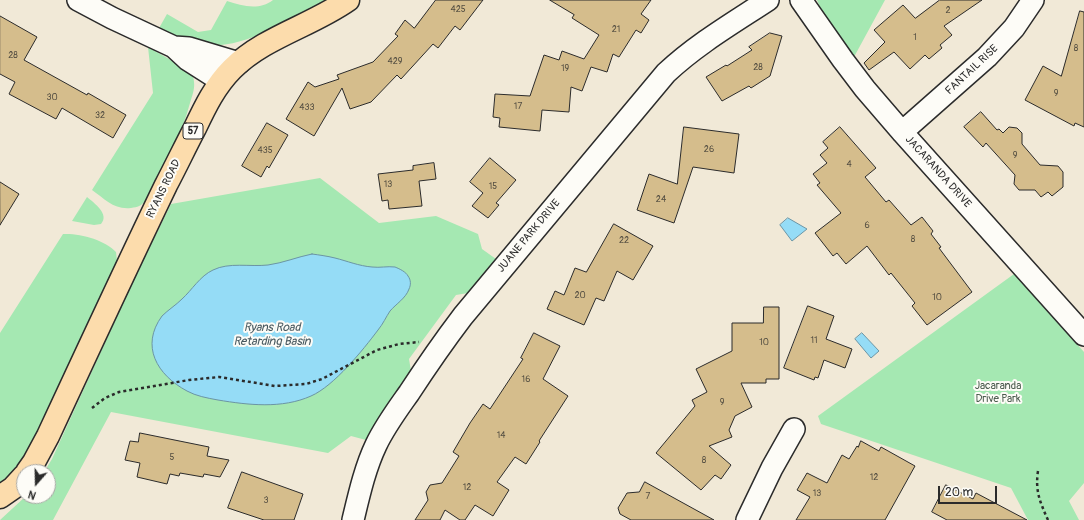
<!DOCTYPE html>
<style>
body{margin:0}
#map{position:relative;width:1084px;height:520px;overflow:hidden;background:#f1e9d7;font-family:Pangolin,sans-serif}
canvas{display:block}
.north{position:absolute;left:16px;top:464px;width:40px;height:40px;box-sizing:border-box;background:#fdfcf7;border:1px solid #a9a8a5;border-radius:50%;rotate:200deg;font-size:11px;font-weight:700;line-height:16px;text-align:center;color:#2b2b2b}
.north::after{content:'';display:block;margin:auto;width:14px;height:18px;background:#2b2b2b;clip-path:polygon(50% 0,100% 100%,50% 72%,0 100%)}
.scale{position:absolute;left:938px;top:486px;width:59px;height:18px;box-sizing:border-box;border:2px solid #2b2b2b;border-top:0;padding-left:5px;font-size:12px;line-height:14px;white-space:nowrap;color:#2b2b2b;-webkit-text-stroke:3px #fdfcf7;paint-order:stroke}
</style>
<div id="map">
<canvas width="1084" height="520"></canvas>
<div class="north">N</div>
<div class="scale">20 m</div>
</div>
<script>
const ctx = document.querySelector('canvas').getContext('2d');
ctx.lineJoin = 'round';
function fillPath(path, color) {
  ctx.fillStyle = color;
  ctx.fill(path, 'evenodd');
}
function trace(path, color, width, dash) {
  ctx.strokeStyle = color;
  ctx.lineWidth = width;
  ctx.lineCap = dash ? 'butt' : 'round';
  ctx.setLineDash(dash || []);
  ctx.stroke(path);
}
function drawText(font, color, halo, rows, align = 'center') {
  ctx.font = font + ' Pangolin,sans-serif';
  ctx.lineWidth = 4;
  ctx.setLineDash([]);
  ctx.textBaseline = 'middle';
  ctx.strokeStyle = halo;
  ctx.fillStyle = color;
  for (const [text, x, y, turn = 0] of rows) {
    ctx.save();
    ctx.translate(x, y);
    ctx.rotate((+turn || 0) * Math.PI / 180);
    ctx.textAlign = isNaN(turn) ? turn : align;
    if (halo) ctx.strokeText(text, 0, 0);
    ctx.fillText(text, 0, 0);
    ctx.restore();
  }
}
fillPath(new Path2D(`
 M273,0H326C302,16 250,43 221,45C200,45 178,37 158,30L167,14L198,32L211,30L227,1C242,6 259,11 273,0Z
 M817,0H885L854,57L821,10Z
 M148,47L190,71C192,74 194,78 194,82C195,89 192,96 190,103C181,138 162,169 145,201C141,206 138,207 131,208C114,210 105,199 92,190L153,93Z
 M320,178L379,223L436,216L478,234L482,249L496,259L468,293L456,295L409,359L411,371L366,440L351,436L328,453L111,412L53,520H0L26,496H48V472H44L52,459L133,281L171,204Z
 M87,197C94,203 110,214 101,224L94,225L72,221Z
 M63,234C80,233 105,240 116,252L117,261L37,434C27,453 17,469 0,483V333Z
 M1014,274L1084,352V483L1069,501L1079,520H1028L1011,488L821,424L818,416Z`), '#a5e8b2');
const water = new Path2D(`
 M788,218L807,229L792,241L780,225Z
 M312,254C319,255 327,256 335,258C347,261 359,266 372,267C380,268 387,266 395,267C400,269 406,272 408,276C411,280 411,285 409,289C406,298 396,304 390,311C386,317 383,324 378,330C363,350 334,386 311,396C282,409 248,405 218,400C207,398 196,396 187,391C157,375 140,346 162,316C168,310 176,305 182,299C192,290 200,276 213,270C229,262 250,267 268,265C283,263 297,257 312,254Z
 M862,333L879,351L871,358L855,339Z`);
fillPath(water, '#95dcf6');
trace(water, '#6b95a5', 1);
const building = new Path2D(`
 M436,0H483L460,30L455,26L438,48L433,44L401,79L397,75L371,102L350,109L342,88L314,136L286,119L308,82L315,87L339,79L337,75L373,62L398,36L395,34L405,20L414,28Z
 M550,0H651L641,14L649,20L641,33L636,30L619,57L613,54L607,72L591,67L582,91L571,87L569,112L542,110L540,131L499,127L500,118L493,117L495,94L530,96L544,55L559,60L562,51L584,59L599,35L572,18L574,15Z
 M940,0H982L944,26L952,35L940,45L942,48L929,59L925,55L910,69L894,52L869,70L864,63L885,42L874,30L903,5L915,18Z
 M1080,11L1084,12V127L1075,123L1074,126L1025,100L1043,66L1061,76Z
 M0,16L37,37L24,60L87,95L88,93L126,115L113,138L62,108L56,119L9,94L15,82L0,74Z
 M770,33L782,36L770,76L751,88L749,86L722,101L706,77L726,65L727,66L752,50L749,47Z
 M981,112L997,130L999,129L1003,133L1009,127L1017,128L1022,133V144L1040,165L1058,166L1063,172V187L1052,196L1048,192L1041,197L1035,190H1019L1014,184L1015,175L986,143L983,147L964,127Z
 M267,123L288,135L269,168L267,166L261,177L242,166Z
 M684,127L739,134L734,173L693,167L674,223L637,210L649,174L677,184Z
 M840,127L876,168L865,177L886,202L889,200L911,225L922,217L933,231L931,234L941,247L939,248L972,292L927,325L912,306L915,303L891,273L889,275L867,246L846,264L837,253L833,256L815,233L841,213L817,185L820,183L813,174L827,163L820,155L828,148L823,142Z
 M490,158L516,180L496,203L499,205L488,218L472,206L483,193L470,182Z
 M434,163L436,179L419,181L422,206L389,209L388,200L382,201L378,174L413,170V166Z
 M0,182L19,194L0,225Z
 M614,224L653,246L633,280L617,271L604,301L596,298L584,325L547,309L555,291L564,295L575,268L586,272Z
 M808,306L834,316L826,339L852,349L845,368L824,360L818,378L815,377L814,380L784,368Z
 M764,307H779V379H766V383H741L752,407L735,416L729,430L732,437L709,446L731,465L721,479L715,475L701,490L656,453L695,406L692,400L707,392L696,369L732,351V323H763Z
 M534,333L560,346L543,379L568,396L539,441L540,442L526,464L515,457L497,482L509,490L493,516L475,505L465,520H460L445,510L440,520H415L428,500L426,492L430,485L442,483L459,456L453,452L470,423L483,404L490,409L523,359L521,358Z
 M140,433L209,447L207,456L229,460L220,477L204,474L203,477L180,473L179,476L170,474L167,484L137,477L140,463L125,460L130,441L138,442Z
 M861,441L879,451L881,447L915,466L885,520H796L810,497L797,490L807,473L827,483L842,455L849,459L857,446L858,447Z
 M242,472L303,494L294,520H264L228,508Z
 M645,482L714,520H631L620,514L618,508L627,493L639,492Z
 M946,485L973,499L976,493L1027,520H947L932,512Z`);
fillPath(building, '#d5bd8c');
trace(building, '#2b2b2b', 1);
const minor = new Path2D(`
 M78,0L112,18L174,47L188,60L221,81
 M801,0L843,60L865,89L902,132L1084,335
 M174,47L189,48L239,63
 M902,132L987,57L1014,28L1033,0
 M353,520C359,495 365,468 376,445C385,426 397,410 409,393C426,367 444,341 463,316L666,73C697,44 733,23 768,0
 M747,520L772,468L794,429`);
const major = new Path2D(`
 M27,472L34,462L48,436C87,352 126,268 166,185C176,166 185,147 195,128C205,107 215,86 232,69C264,37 311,26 348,0
 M0,497L13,488L24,476`);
trace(minor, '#2b2b2b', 24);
trace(major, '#2b2b2b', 25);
trace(new Path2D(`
 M92,408L105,398L119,392L189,380L219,377L275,386L306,384L322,379L377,350L399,344L419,342
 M1038,471C1035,491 1040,502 1048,520`), '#2b2b2b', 2.5, [3, 3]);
trace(minor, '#fdfcf7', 21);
trace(major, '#fcdcac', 22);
drawText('9px', '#565043', null, [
 ["425",458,10],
 ["2",948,11],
 ["21",616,30],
 ["1",915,38],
 ["8",1076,49],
 ["28",13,56],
 ["429",395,62],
 ["28",758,68],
 ["19",565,69],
 ["9",1056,94],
 ["30",52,98],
 ["17",518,107],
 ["433",307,108],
 ["32",100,116],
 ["26",709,150],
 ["435",265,151],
 ["9",1015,156],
 ["4",849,165],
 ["13",388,185],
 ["15",493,187],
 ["24",661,200],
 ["6",867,226],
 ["8",913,240],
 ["22",624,241],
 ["20",580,296],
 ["10",937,298],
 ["11",814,341],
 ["10",764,343],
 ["16",526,380],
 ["9",722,403],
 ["14",501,436],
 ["5",172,458],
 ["8",704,461],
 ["12",874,478],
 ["12",467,488],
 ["13",817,494],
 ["7",648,497],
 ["3",266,501]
]);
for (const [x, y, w] of [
 [193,131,20]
]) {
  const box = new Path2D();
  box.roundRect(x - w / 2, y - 8, w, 16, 3);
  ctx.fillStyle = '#fdfcf7';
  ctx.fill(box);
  trace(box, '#2b2b2b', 1);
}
drawText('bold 10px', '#2b2b2b', null, [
 ["57",193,131]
]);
drawText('11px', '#2b2b2b', '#fdfcf7', [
 ["FANTAIL RISE",972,70,-43],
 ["JACARANDA DRIVE",938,172,48],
 ["RYANS ROAD",164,189,-64],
 ["JUANE PARK DRIVE",529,236,-50]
]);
drawText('11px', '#4a5a4d', '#fdfcf7', [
 ["Jacaranda",998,386],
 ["Drive Park",998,399]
]);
drawText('italic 12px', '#46575e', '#fdfcf7', [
 ["Ryans Road",272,328],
 ["Retarding Basin",272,342]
]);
</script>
